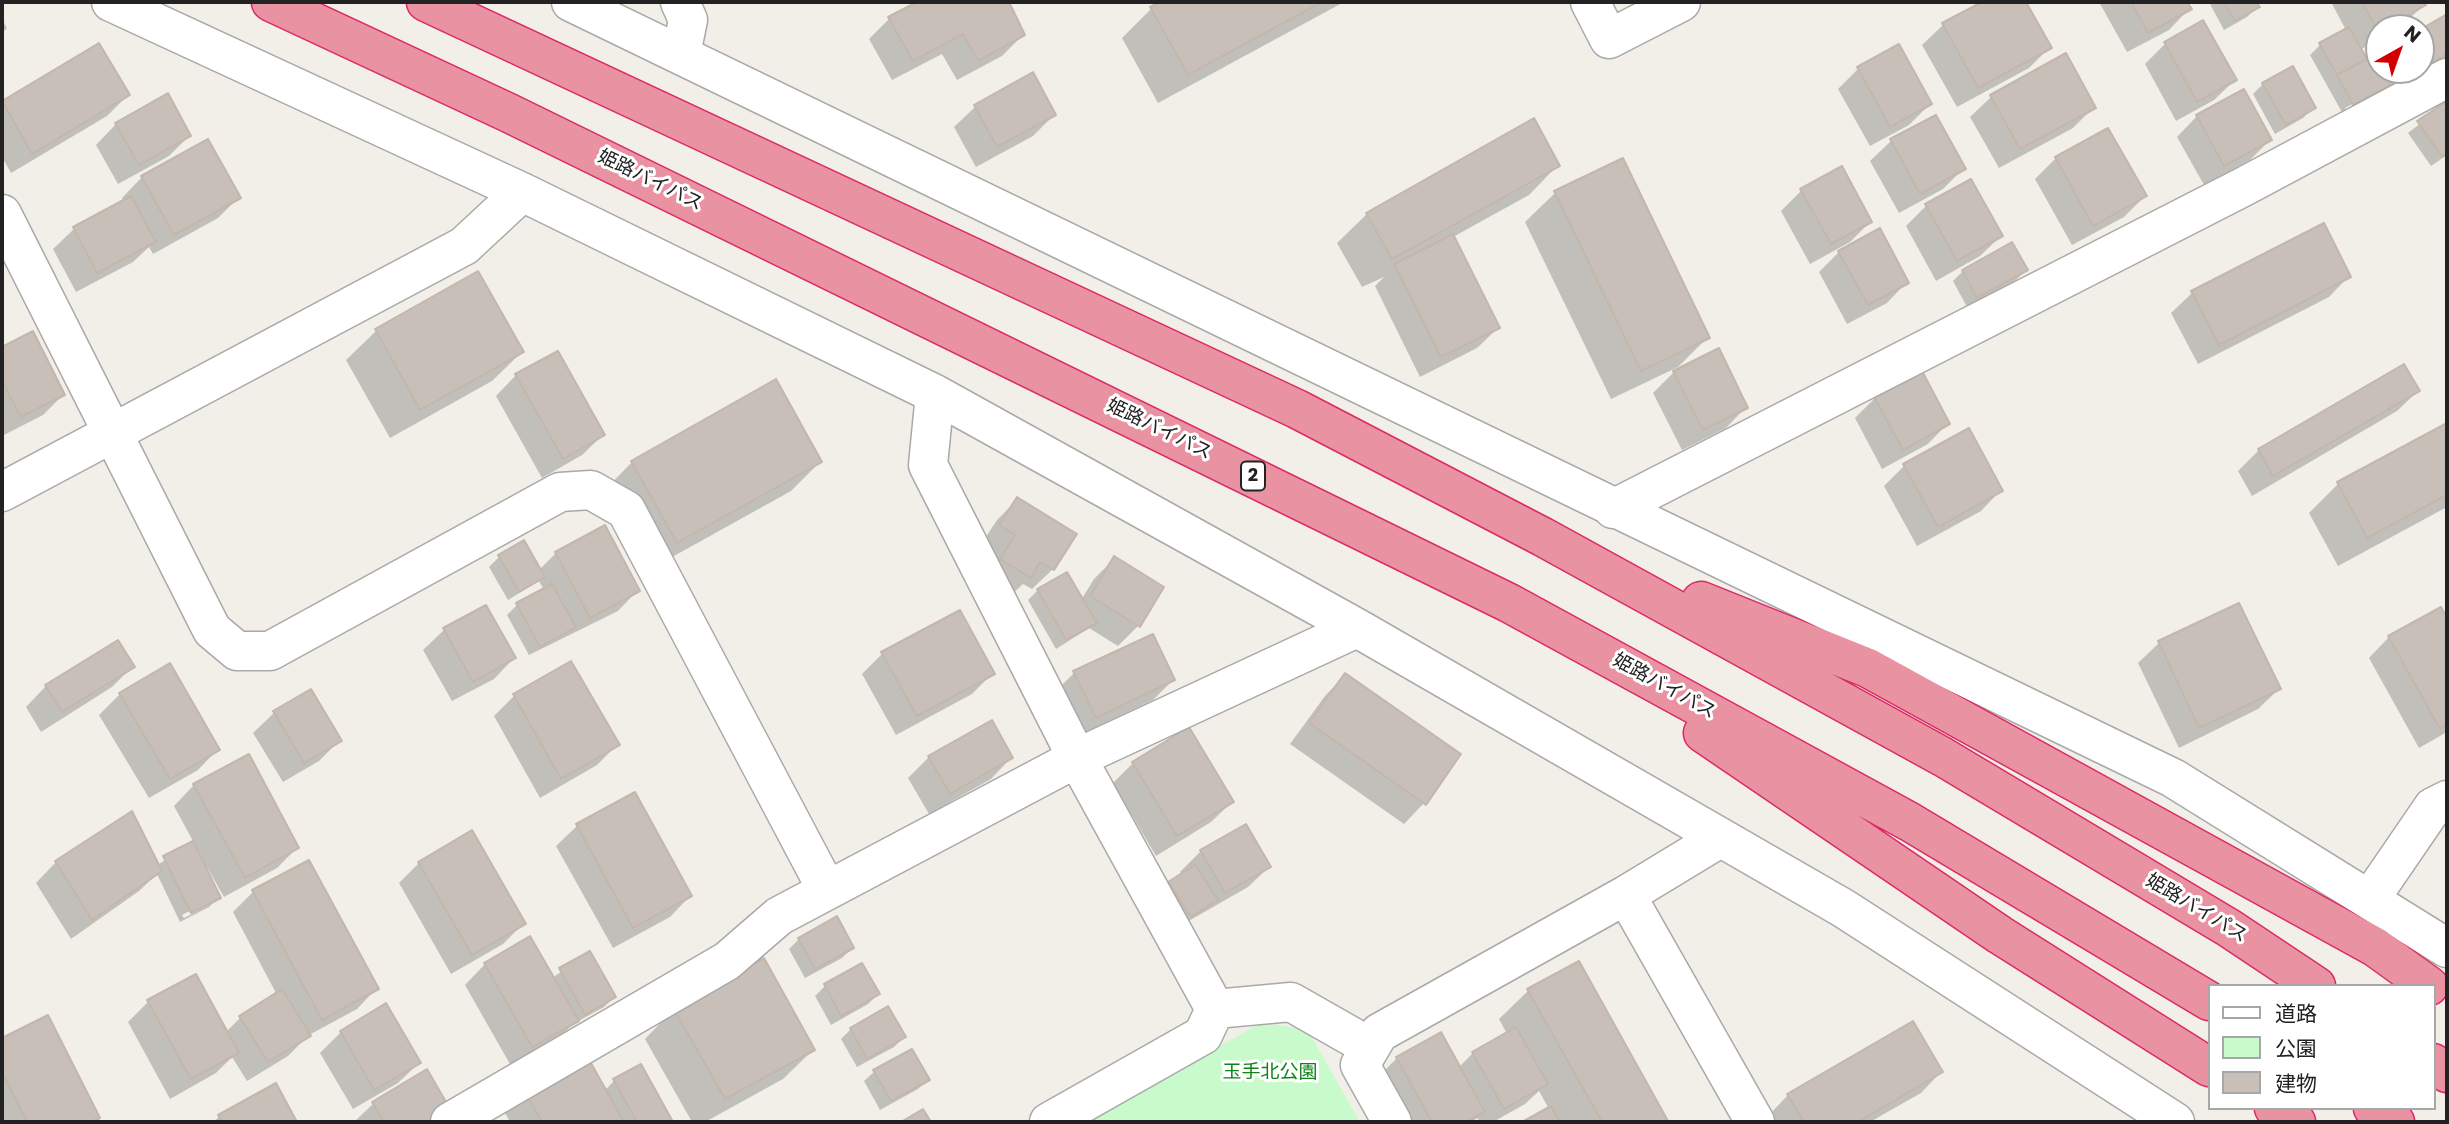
<!DOCTYPE html>
<meta charset="utf-8">
<style>
body{margin:0}
#map{position:relative;width:2449px;height:1124px;overflow:hidden;background:#f2efe9;font-family:Poppins,"Noto Sans JP",sans-serif}
canvas{display:block}
.frame{position:absolute;inset:0;border:4px solid #222;pointer-events:none}
.legend{position:absolute;left:2208px;top:984px;width:228px;height:126px;box-sizing:border-box;background:#fff;border:2px solid #a7a7a7;margin:0;padding:9px 12px;list-style:none;font-size:21px;color:#222}
.legend li{display:flex;align-items:center;gap:14px;height:35px}
.legend b{width:35px;border:2px solid #a7a7a7}
.north{position:absolute;left:2365px;top:14px;width:70px;height:70px;box-sizing:border-box;background:#fff;border:2px solid #a7a7a7;border-radius:50%;rotate:40deg;font-size:19px;font-weight:700;line-height:28px;text-align:center;color:#222}
.north::after{content:'';display:block;margin:auto;width:24px;height:32px;background:#d40000;clip-path:polygon(50% 0,100% 100%,50% 72%,0 100%)}
</style>
<div id="map">
<canvas width="2449" height="1124"></canvas>
<div class="frame"></div>
<ul class="legend">
<li><b style="height:9px;background:#fff"></b>道路</li>
<li><b style="height:19px;background:#c8facc"></b>公園</li>
<li><b style="height:19px;background:#c7bfb8"></b>建物</li>
</ul>
<div class="north">N</div>
</div>
<script>
const ctx = document.querySelector('canvas').getContext('2d');
ctx.lineJoin = 'round';
function fillPath(path, color) {
  ctx.fillStyle = color;
  ctx.fill(path, 'evenodd');
}
function trace(path, color, width, dash) {
  ctx.strokeStyle = color;
  ctx.lineWidth = width;
  ctx.lineCap = dash ? 'butt' : 'round';
  ctx.setLineDash(dash || []);
  ctx.stroke(path);
}
function drawText(font, color, halo, rows, align = 'center') {
  ctx.font = font + ' Poppins,"Noto Sans JP",sans-serif';
  ctx.lineWidth = 6;
  ctx.setLineDash([]);
  ctx.textBaseline = 'middle';
  ctx.strokeStyle = halo;
  ctx.fillStyle = color;
  for (const [text, x, y, turn = 0] of rows) {
    ctx.save();
    ctx.translate(x, y);
    ctx.rotate((+turn || 0) * Math.PI / 180);
    ctx.textAlign = isNaN(turn) ? turn : align;
    if (halo) ctx.strokeText(text, 0, 0);
    ctx.fillText(text, 0, 0);
    ctx.restore();
  }
}
fillPath(new Path2D(`
 M1260,1023L1307,1029L1360,1122H1089Z`), '#c8facc');
fillPath(new Path2D(`
 M921,2H1005L1023,35L1002,56L957,80L942,54L892,80L869,39L889,19Z
 M1163,2H1344L1158,103L1122,38L1152,8Z
 M1985,2H2024L2050,47L2029,68L1957,107L1922,45L1943,25Z
 M2099,2H2185L2189,9L2169,30L2127,52Z
 M2209,2H2254L2257,7L2247,17L2224,30Z
 M2331,2H2423L2424,5L2399,28H2379V39L2360,50L2366,61L2379,70H2387L2394,82L2384,92L2343,114L2310,55L2320,45L2346,30ZM2384,87V91L2346,111L2345,108Z
 M2447,16V58L2401,83L2394,70H2421V31Z
 M2,19L7,28L2,33Z
 M2165,44L2235,80L2214,100L2176,121L2145,64Z
 M98,45L128,95L107,116L11,173L2,157V103Z
 M1858,69L1930,104L1909,125L1870,146L1838,89Z
 M1032,75L1054,115L1033,136L976,167L954,127L975,107Z
 M2263,84L2313,108L2303,118L2275,134L2253,94Z
 M1991,97L2094,107L2073,128L1999,168L1970,117Z
 M2447,103V155L2431,166L2408,133Z
 M2197,116L2270,140L2250,160L2204,185L2177,137Z
 M1935,117L1964,168L1943,189L1899,213L1870,161L1891,141Z
 M116,124L189,136L169,156L118,184L96,145Z
 M2056,158L2145,196L2124,217L2072,245L2035,179Z
 M1622,160L1708,337L1678,367L1611,399L1525,222L1555,193Z
 M1558,165L1529,195L1453,237L1498,328L1477,348L1420,377L1375,286L1384,277L1362,287L1337,243L1367,214Z
 M142,177L239,197L218,218L153,254L149,247L133,262L76,292L53,249L74,229L124,202L122,198Z
 M1801,191L1870,222L1850,242L1810,264L1781,211Z
 M1926,206L2001,236L1980,256L1936,281L1906,226Z
 M2323,225L2349,276L2329,297L2198,364L2171,313L2192,293Z
 M1839,252L1907,282L1887,303L1847,324L1819,272Z
 M2026,270L2016,280L1967,307L1953,281L1963,271Z
 M477,273L522,352L492,381L390,438L346,360L376,331Z
 M32,334L63,395L43,415L2,436V349Z
 M1674,372L1746,407L1726,428L1682,450L1653,393Z
 M516,375L603,435L582,455L542,478L496,396Z
 M2418,391L2397,411L2252,496L2238,471L2259,450Z
 M1875,398L1948,423L1928,444L1882,469L1855,418Z
 M2447,425V507L2338,566L2309,513L2338,484Z
 M632,462H820L791,491L647,571L603,492Z
 M1904,466L2001,490L1981,511L1917,546L1884,486Z
 M1017,500L1053,569L1032,589L1023,584L1009,597L980,546L997,520Z
 M556,553L638,590L618,611L529,655L507,615L517,605L544,590L539,581L508,600L489,567L500,556L539,570Z
 M1114,559L1138,626L1118,646L1089,628L1056,649L1028,600L1038,590L1066,574L1081,600L1094,579Z
 M2238,605L2279,689L2258,709L2179,748L2138,663L2159,643Z
 M485,607L514,658L494,679L452,701L423,650L444,630Z
 M2440,609L2447,621V732L2419,748L2369,658L2389,637Z
 M883,653L993,673L972,694L896,735L862,674Z
 M133,666L112,687L41,732L26,707L46,686Z
 M1074,673L1173,680L1153,700L1075,737L1054,693Z
 M1345,675L1424,803L1404,824L1290,744L1325,696Z
 M310,691L340,740L319,761L283,782L253,733L274,713Z
 M120,694L218,749L198,770L149,798L99,715Z
 M514,696L617,745L597,765L540,798L494,716Z
 M929,757L1011,758L991,779L929,814L908,778Z
 M1133,763L1232,802L1211,822L1156,856L1113,783Z
 M194,785L297,848L277,868L224,897L207,867L205,869L219,897L209,907L180,922L157,874L139,891L71,939L36,883L56,862L157,865L194,843L174,806ZM209,901V905L184,918L182,915Z
 M577,826L690,896L670,917L613,948L556,846Z
 M1201,851L1269,867L1248,887L1180,926L1159,894L1182,875L1180,872Z
 M419,863L523,924L503,944L451,974L399,883Z
 M253,892L377,988L357,1009L309,1035L288,1056L247,1081L232,1057L216,1073L170,1099L128,1022L148,1002L226,1032L241,1017L277,995L233,912Z
 M799,939L852,948L842,958L805,978L789,949Z
 M589,953L614,997L604,1007L573,1024L556,1041L511,1066L465,985L485,964L552,978Z
 M862,966L878,994L868,1004L831,1025L815,996L825,986Z
 M1529,990L1666,1121L1526,1122L1549,1109L1539,1091L1525,1104L1493,1122H1480L1477,1118L1472,1122H1400L1376,1079L1397,1058L1441,1035L1459,1067L1473,1053L1507,1034L1499,1019Z
 M674,1009L813,1050L783,1079L705,1122H692L645,1039Z
 M47,1018L98,1118L93,1122H2V1040Z
 M851,1029L904,1037L894,1047L857,1067L841,1039Z
 M341,1032L419,1063L398,1083L353,1109L320,1053Z
 M641,1066L671,1122H510L505,1113L525,1092L604,1091L614,1081Z
 M875,1071L928,1079L918,1089L880,1110L864,1081Z
 M1941,1072L1921,1093L1870,1122H1772L1768,1116L1788,1095Z
 M275,1086L295,1122H213L219,1117Z
 M374,1103L448,1109L434,1122H354Z`), '#0003');
const building = new Path2D(`
 M917,2H1009L1025,35L978,61L963,34L913,61L888,17Z
 M1160,2H1322L1188,75L1150,7Z
 M1982,2H2026L2052,48L1978,88L1942,23Z
 M2131,2H2187L2192,9L2148,33Z
 M2224,2H2256L2260,7L2235,21Z
 M2362,2H2425L2426,5L2385,28H2379L2378,32Z
 M2447,14V54L2421,69V29Z
 M2203,20L2237,80L2197,102L2164,42Z
 M2349,27L2367,59L2337,75L2319,43Z
 M99,43L130,95L32,154L2,101Z
 M1899,44L1932,104L1890,127L1857,67Z
 M2379,52V70H2389L2396,82L2353,105L2337,75Z
 M2066,53L2096,108L2020,149L1990,95Z
 M2293,66L2316,108L2286,125L2262,83Z
 M1033,72L1056,115L997,147L974,105Z
 M2244,89L2272,140L2224,166L2196,115Z
 M168,93L191,136L139,165L115,123Z
 M2447,101V153L2442,157L2417,121Z
 M1936,115L1966,169L1920,194L1890,139Z
 M1534,118L1560,166L1392,259L1366,213Z
 M2108,128L2147,196L2093,226L2055,157Z
 M208,139L241,198L174,235L141,176Z
 M1623,158L1710,338L1641,371L1554,191Z
 M1842,166L1872,222L1831,244L1800,189Z
 M1971,179L2003,236L1957,261L1925,204Z
 M131,196L156,242L97,273L73,227Z
 M2324,223L2351,277L2219,345L2191,291Z
 M1880,228L1909,283L1868,305L1838,251Z
 M1453,234L1500,328L1441,357L1394,264Z
 M2012,242L2028,270L1977,298L1962,270Z
 M478,271L524,352L420,410L375,329Z
 M33,331L65,395L21,417L2,381V347Z
 M1719,348L1748,408L1703,430L1673,371Z
 M558,351L605,435L563,459L515,374Z
 M2404,364L2420,391L2273,476L2258,449Z
 M1922,371L1950,424L1903,450L1874,397Z
 M776,379L822,462L677,543L631,461Z
 M2447,423V495L2367,538L2337,482Z
 M1969,428L2003,491L1938,527L1903,464Z
 M1017,497L1077,534L1054,570L1040,562L1031,578L1000,559L1015,535L999,525Z
 M605,525L640,591L590,618L555,552Z
 M524,540L545,577L519,592L498,555Z
 M1114,556L1164,587L1140,627L1090,596Z
 M1067,572L1097,623L1066,640L1037,589Z
 M552,584L576,627L540,647L516,603Z
 M2239,603L2281,689L2199,728L2158,641Z
 M486,605L516,658L473,682L443,628Z
 M2441,607L2447,618V724L2440,729L2388,636Z
 M960,610L995,674L917,716L881,652Z
 M1153,634L1175,680L1096,718L1073,671Z
 M118,640L135,667L62,712L45,685Z
 M571,661L620,745L561,779L513,694Z
 M170,663L220,750L170,779L119,693Z
 M1345,673L1461,754L1426,805L1309,723Z
 M311,689L342,741L304,763L273,711Z
 M992,720L1013,758L950,794L928,756Z
 M1189,727L1234,802L1177,836L1132,762Z
 M249,754L299,848L245,878L193,784Z
 M635,792L692,896L633,928L576,824Z
 M132,811L162,871L92,920L55,861Z
 M1246,824L1271,867L1225,893L1200,850Z
 M472,830L526,924L472,955L418,862Z
 M193,841L221,898L191,913L163,856Z
 M309,860L379,989L322,1020L252,890Z
 M1195,865L1218,900L1191,917L1168,882Z
 M837,916L854,948L815,969L798,938Z
 M530,936L579,1021L532,1047L484,963Z
 M590,951L616,997L585,1015L559,968Z
 M764,958L815,1050L725,1099L673,1008Z
 M1579,961L1668,1121L1665,1122H1602L1527,989Z
 M862,963L880,994L841,1016L824,984Z
 M196,974L239,1053L191,1079L147,1000Z
 M282,989L311,1036L268,1062L239,1016Z
 M386,1003L421,1063L374,1090L340,1031Z
 M888,1006L906,1037L867,1059L850,1028Z
 M48,1015L100,1118L91,1122H27L2,1072V1038Z
 M1913,1021L1943,1072L1858,1122H1804L1787,1094Z
 M1516,1027L1548,1084L1504,1109L1472,1052Z
 M1441,1032L1485,1112L1466,1122H1432L1396,1057Z
 M912,1049L930,1080L891,1101L873,1070Z
 M587,1056L624,1122H542L524,1091Z
 M641,1064L673,1122H637L613,1079Z
 M427,1069L450,1109L428,1122H384L372,1102Z
 M276,1083L297,1122H222L218,1115Z
 M1551,1106L1560,1122H1522Z
 M923,1109L931,1122H901Z`);
fillPath(building, '#c7bfb8');
trace(building, '#c4b6ab', 2);
const minor = new Path2D(`
 M111,2L522,192L935,394L1357,628L1843,908L2175,1122
 M571,2L2173,778L2447,948
 M680,2L688,20L681,54
 M1590,2L1609,39L1681,2
 M2,214L212,630L237,651H270L560,492L591,490L626,510L827,890
 M935,394L928,465L1077,758L1215,1009L1291,1002L1370,1047
 M2,492L464,246L522,192
 M1613,509L2243,187L2447,78
 M1626,895L1755,1122
 M2370,899L2433,807L2447,800
 M450,1122L727,961L779,916L1077,758L1357,628
 M1049,1122L1203,1035L1215,1009
 M1392,1122L1360,1065L1379,1033L1626,895L1720,838`);
const highway = new Path2D(`
 M271,2L509,113L1509,603L1910,822L2209,1001
 M426,2L1297,409L1543,537L1943,757L2229,928L2316,986
 M1701,601L1868,668L2375,947L2429,986
 M1703,733L2000,935L2209,1067
 M2433,1063L2447,1073
 M2274,1108L2296,1122
 M2373,1108L2395,1122`);
trace(minor, '#a9a9a9', 41);
trace(highway, '#dc2a67', 41);
trace(minor, '#fff', 38);
trace(highway, '#e892a2', 38);
for (const [x, y, w] of [
 [1253,476,24]
]) {
  const box = new Path2D();
  box.roundRect(x - w / 2, y - 14.5, w, 29, 5);
  ctx.fillStyle = '#fff';
  ctx.fill(box);
  trace(box, '#222', 2);
}
drawText('bold 18px', '#222', null, [
 ["2",1253,476]
]);
drawText('19px', '#222', '#fff', [
 ["姫路バイパス",650,181,26],
 ["姫路バイパス",1159,430,26],
 ["姫路バイパス",1664,687,29],
 ["姫路バイパス",2196,909,31]
]);
drawText('19px', '#0c8416', '#fff', [
 ["玉手北公園",1270,1073]
]);
</script>
